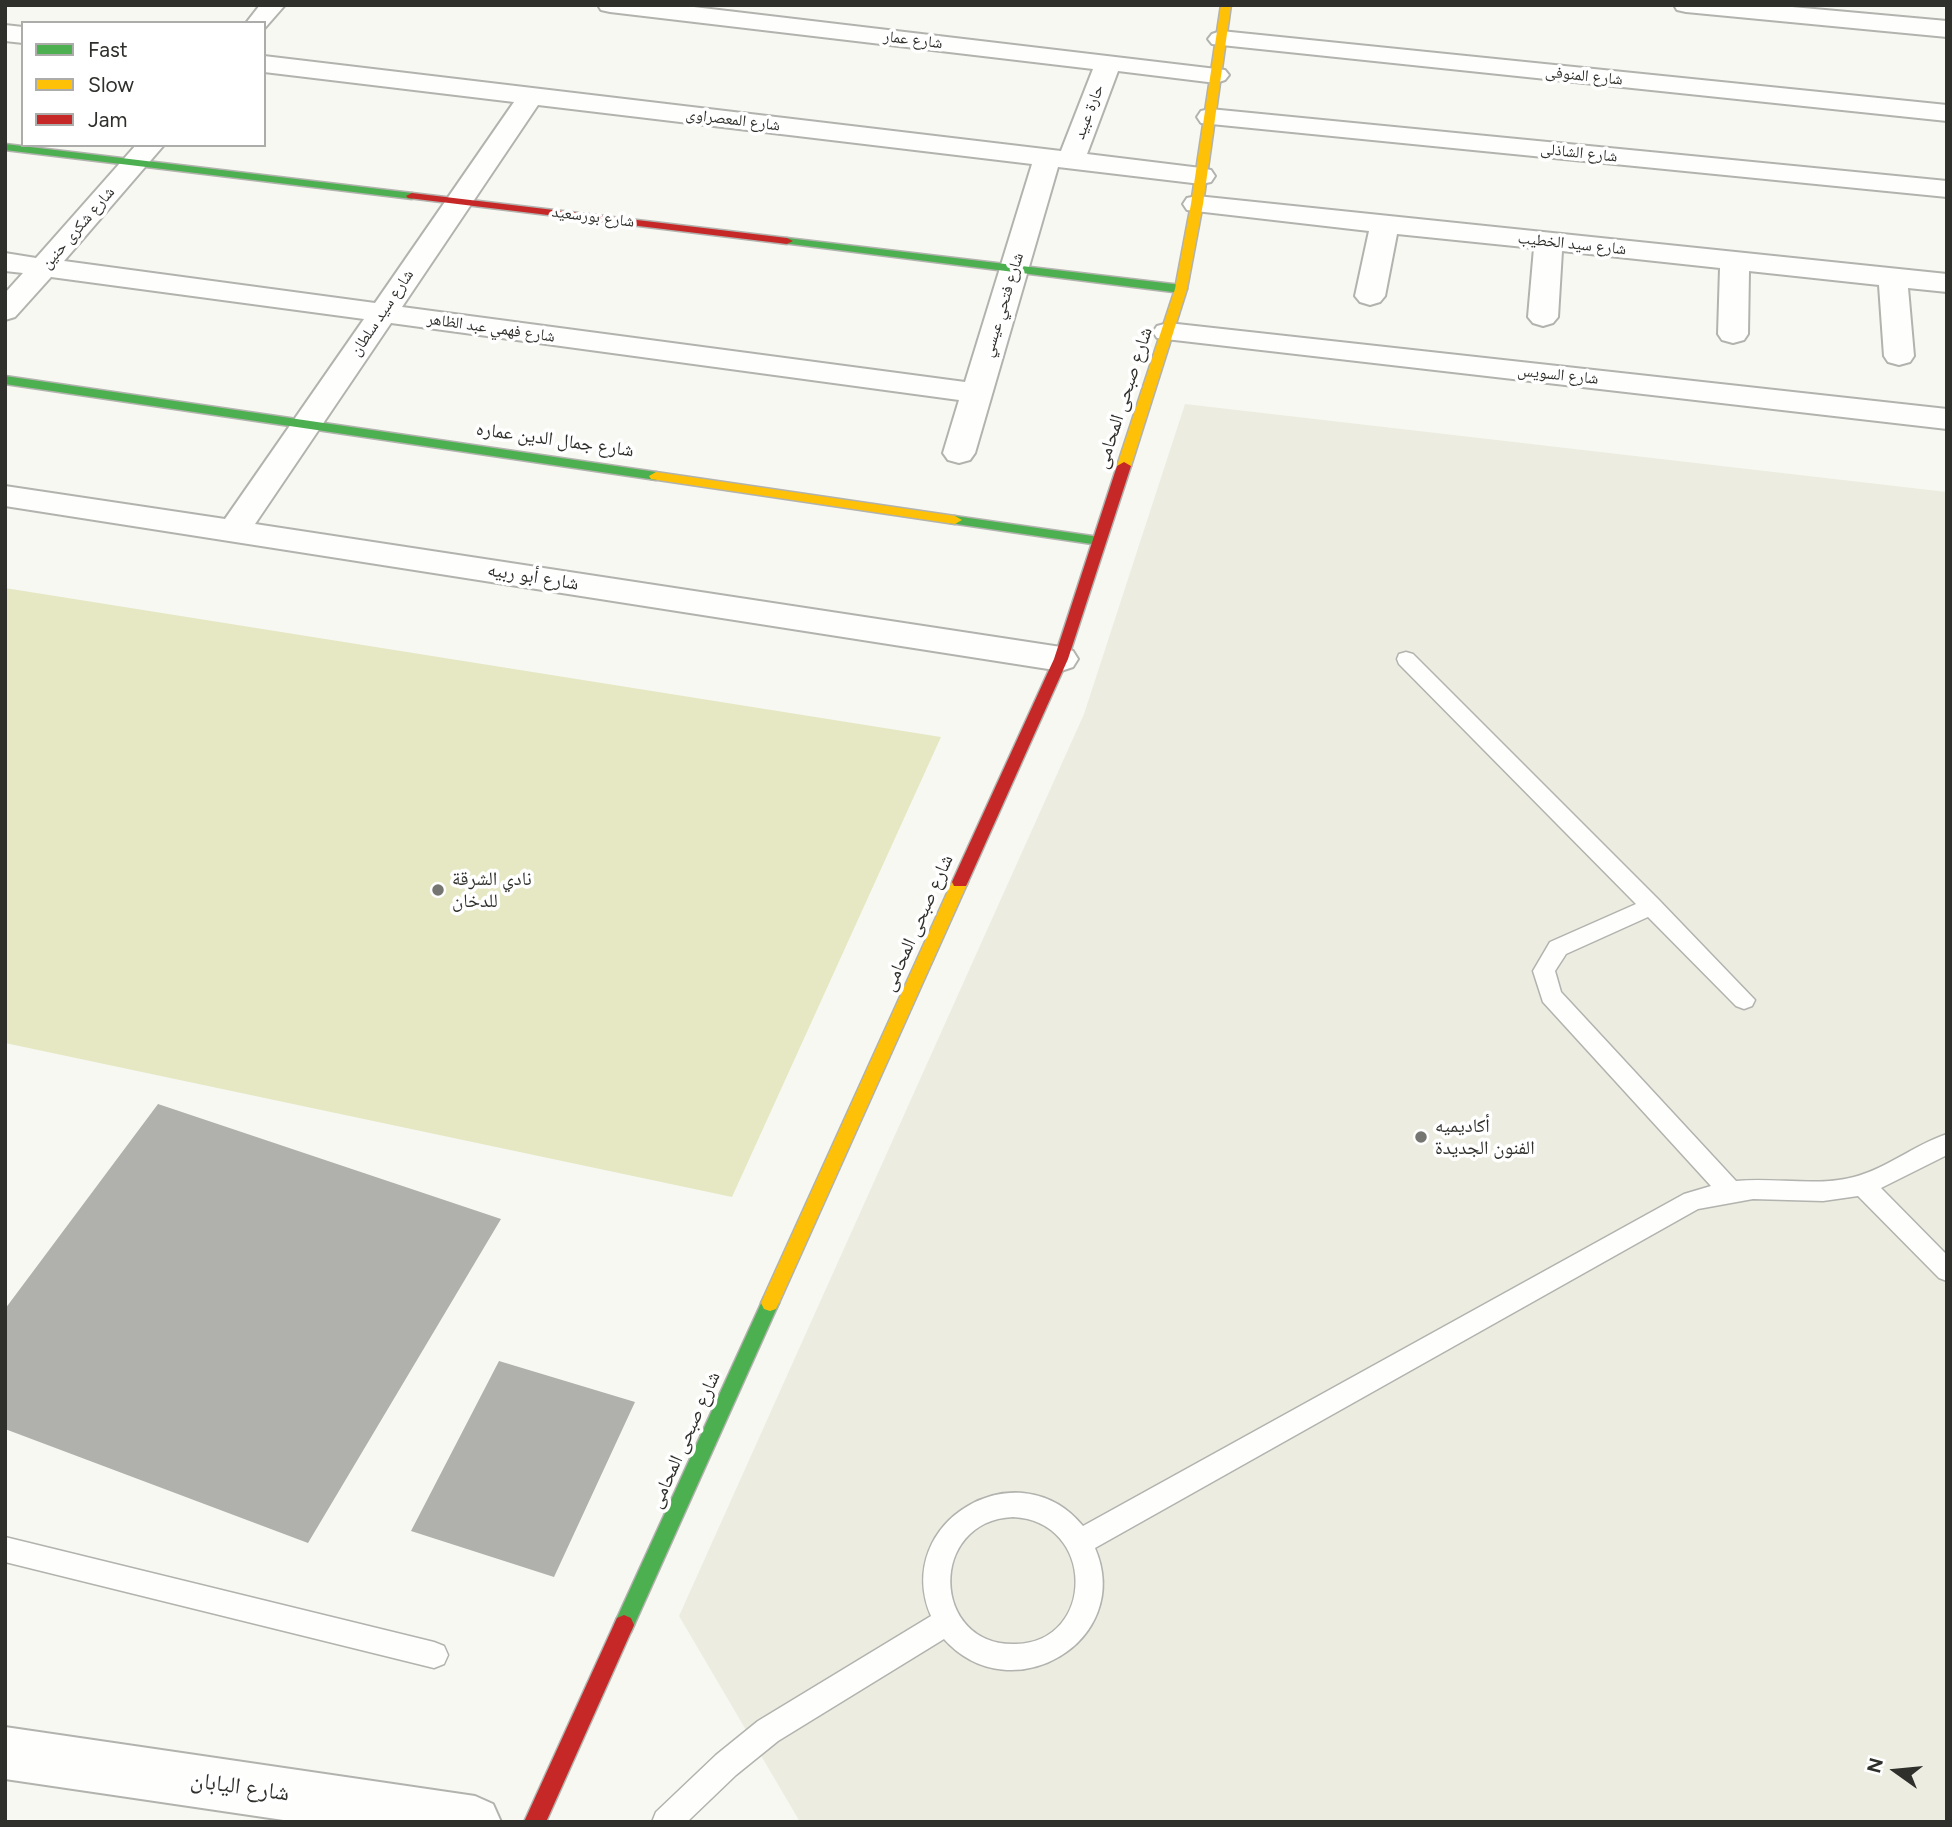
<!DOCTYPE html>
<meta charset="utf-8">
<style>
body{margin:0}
#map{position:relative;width:1952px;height:1827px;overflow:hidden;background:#f8f8f3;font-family:Figtree,sans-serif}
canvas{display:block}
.frame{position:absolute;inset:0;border:7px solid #2f302b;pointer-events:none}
.legend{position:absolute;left:21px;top:21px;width:245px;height:126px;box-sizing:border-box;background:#fff;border:2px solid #acacaa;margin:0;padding:9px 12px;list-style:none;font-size:21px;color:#2f302b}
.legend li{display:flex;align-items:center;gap:14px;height:35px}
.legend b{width:35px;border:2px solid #acacaa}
.north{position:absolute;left:1861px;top:1736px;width:70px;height:70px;-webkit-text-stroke:5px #fff;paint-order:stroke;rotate:285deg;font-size:19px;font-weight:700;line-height:28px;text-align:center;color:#2f302b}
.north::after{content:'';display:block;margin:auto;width:24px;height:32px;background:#2f302b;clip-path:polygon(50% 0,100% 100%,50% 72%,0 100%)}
</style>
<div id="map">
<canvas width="1952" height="1827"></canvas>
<div class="frame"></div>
<ul class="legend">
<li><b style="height:9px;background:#4caf50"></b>Fast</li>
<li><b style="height:9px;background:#ffc107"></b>Slow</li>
<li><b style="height:9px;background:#c62828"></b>Jam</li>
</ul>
<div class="north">N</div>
</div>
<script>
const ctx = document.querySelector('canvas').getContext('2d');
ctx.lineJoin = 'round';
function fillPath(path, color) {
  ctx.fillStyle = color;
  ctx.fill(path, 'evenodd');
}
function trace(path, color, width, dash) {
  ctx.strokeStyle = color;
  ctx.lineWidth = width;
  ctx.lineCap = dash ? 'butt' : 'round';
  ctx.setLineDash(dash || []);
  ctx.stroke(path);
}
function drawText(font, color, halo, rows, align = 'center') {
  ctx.font = font + ' Figtree,"Noto Naskh Arabic",sans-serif';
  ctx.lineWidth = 7;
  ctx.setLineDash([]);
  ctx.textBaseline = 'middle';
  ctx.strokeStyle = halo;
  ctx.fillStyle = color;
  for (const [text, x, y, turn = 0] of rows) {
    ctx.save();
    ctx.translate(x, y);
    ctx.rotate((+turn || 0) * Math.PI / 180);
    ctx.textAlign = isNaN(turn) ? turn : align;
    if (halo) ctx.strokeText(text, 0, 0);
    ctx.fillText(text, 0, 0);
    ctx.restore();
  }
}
fillPath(new Path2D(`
 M1185,404L1947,492V1822H800L679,1616L1084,714Z`), '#ecede0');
fillPath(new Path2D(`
 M5,588L941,737L732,1197L5,1043Z`), '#e6e8c4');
fillPath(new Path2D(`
 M158,1104L501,1219L308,1543L5,1429V1309Z
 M499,1361L635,1402L554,1577L411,1531Z`), '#b0b0ac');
const lane = new Path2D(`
 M1406,652L1413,654L1659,900L1755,1000L1752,1006L1744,1009L1736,1006L1648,917L1566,954L1555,971L1561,992L1736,1181C1775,1177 1816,1187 1854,1177C1888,1168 1914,1145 1947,1134V1155L1881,1188L1947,1255V1281L1939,1278L1858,1196L1823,1201L1753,1199L1698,1209L1095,1548C1135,1641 1011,1714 944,1639L778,1741L736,1775L687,1822H652L656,1812L716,1755L758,1721L931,1616C891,1521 1019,1447 1083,1526L1684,1194L1711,1186L1543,1002L1533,971L1550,942L1636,904L1399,664L1397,659L1399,654ZM1013,1517C1096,1521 1096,1642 1016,1644C931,1647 927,1521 1013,1517Z
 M5,1537L434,1642L444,1646L448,1655L444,1664L434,1668L5,1562Z`);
const street = new Path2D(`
 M260,5H285L264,29V23H246Z
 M598,5H677L1225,70L1229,75L1225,80L1216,83L1118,71L1087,154L1201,168L1211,170L1215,176L1211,182L1201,184L1058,167L975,453L970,460L959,463L948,460L943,453L959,400L391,323L255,524L1061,647L1073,651L1078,659L1073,667L1061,671L5,506V486L225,519L364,319L51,277L15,317L5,320V293L23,273L5,271V253L36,258L136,145H164L64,261L375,303L514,102L264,72V56L1061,151L1093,69L610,12L601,10ZM538,105L1032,164L965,382L402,307Z
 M1674,5H1770L1947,21V37L1686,12L1677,10Z
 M5,25L23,27V43L5,41Z
 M1221,31L1947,105V121L1212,44L1208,39L1212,34Z
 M1210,109L1947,181V197L1201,123L1197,117L1201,111Z
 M1197,196L1947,274V292L1908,288L1914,356L1910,362L1899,365L1888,362L1884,356L1879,285L1749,271L1748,334L1744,340L1733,343L1722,340L1718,334L1720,268L1562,251L1558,317L1553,323L1543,326L1533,323L1528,317L1534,248L1397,234L1385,296L1380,302L1370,305L1360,302L1355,296L1369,231L1187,210L1183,204L1187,198Z
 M1168,323L1947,409V429L1157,338L1153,332L1157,326Z
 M5,1727L475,1796L493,1804L501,1822H297L5,1779Z`);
const fast = new Path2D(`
 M5,144L412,193L418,196L412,199L5,150Z
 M787,238L1181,285L1187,289L1181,293L783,243V239Z
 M5,376L656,472L663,476L656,480L5,384Z
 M955,516L1099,537L1106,541L1099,545L950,523V517Z
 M770,1295L776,1297L779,1303L631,1632L624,1635L617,1632L614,1625L617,1618L764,1297Z`);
const slow = new Path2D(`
 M1221,5H1231L1203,204L1187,289L1131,466L1124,470L1117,466L1175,289L1191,204Z
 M656,472L955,516L962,520L955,524L651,479L649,476Z
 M960,876L968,882L779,1303L776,1309L770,1311L764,1309L761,1303L952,882Z`);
const jam = new Path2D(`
 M412,193L787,238L793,241L787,244L408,198L406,196Z
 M1124,462L1131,466L1068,659L968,882L966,886H954L952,882L1054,659L1117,466Z
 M624,1615L631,1618L634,1625L546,1822H524L617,1618Z`);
trace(lane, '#b2b2ae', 3);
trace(street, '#b2b2ae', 4);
trace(fast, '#b2b2ae', 3);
trace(slow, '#b2b2ae', 3);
trace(jam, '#b2b2ae', 3);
fillPath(lane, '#fefefd');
fillPath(street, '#fefefd');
fillPath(fast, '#4caf50');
fillPath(slow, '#ffc107');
fillPath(jam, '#c62828');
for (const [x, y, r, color] of [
 [438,890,7,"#757671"],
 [1421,1137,7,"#757671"]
]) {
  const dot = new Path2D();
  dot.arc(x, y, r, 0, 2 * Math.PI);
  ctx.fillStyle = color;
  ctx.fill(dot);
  trace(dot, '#fff', 2.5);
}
drawText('16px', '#2f302b', '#fff', [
 ["شارع عمار",913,40,7],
 ["شارع المنوفى",1584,76,6],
 ["حارة عبيد",1089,112,-69],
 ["شارع المعصراوى",733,120,7],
 ["شارع الشاذلى",1579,153,6],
 ["شارع بورسعيد",593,217,7],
 ["شارع شكرى حنين",78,228,-49],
 ["شارع سيد الخطيب",1572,244,6],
 ["شارع فتحي عيسي",1003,305,-73],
 ["شارع سيد سلطان",382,313,-56],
 ["شارع فهمي عبد الظاهر",491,328,8],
 ["شارع السويس",1558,375,6]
]);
drawText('19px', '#2f302b', '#fff', [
 ["شارع صبحى المحامى",1124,398,-72],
 ["شارع جمال الدين عماره",555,440,8],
 ["شارع أبو ربيه",533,577,9],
 ["شارع صبحى المحامى",918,923,-66],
 ["شارع صبحى المحامى",685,1440,-66]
]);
drawText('19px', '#2f302b', '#fff', [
 ["نادي الشرقة",452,879],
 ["للدخان",452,901],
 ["أكاديميه",1435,1126],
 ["الفنون الجديدة",1435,1148]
], 'left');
drawText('23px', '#2f302b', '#fff', [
 ["شارع اليابان",240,1787,8]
]);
</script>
